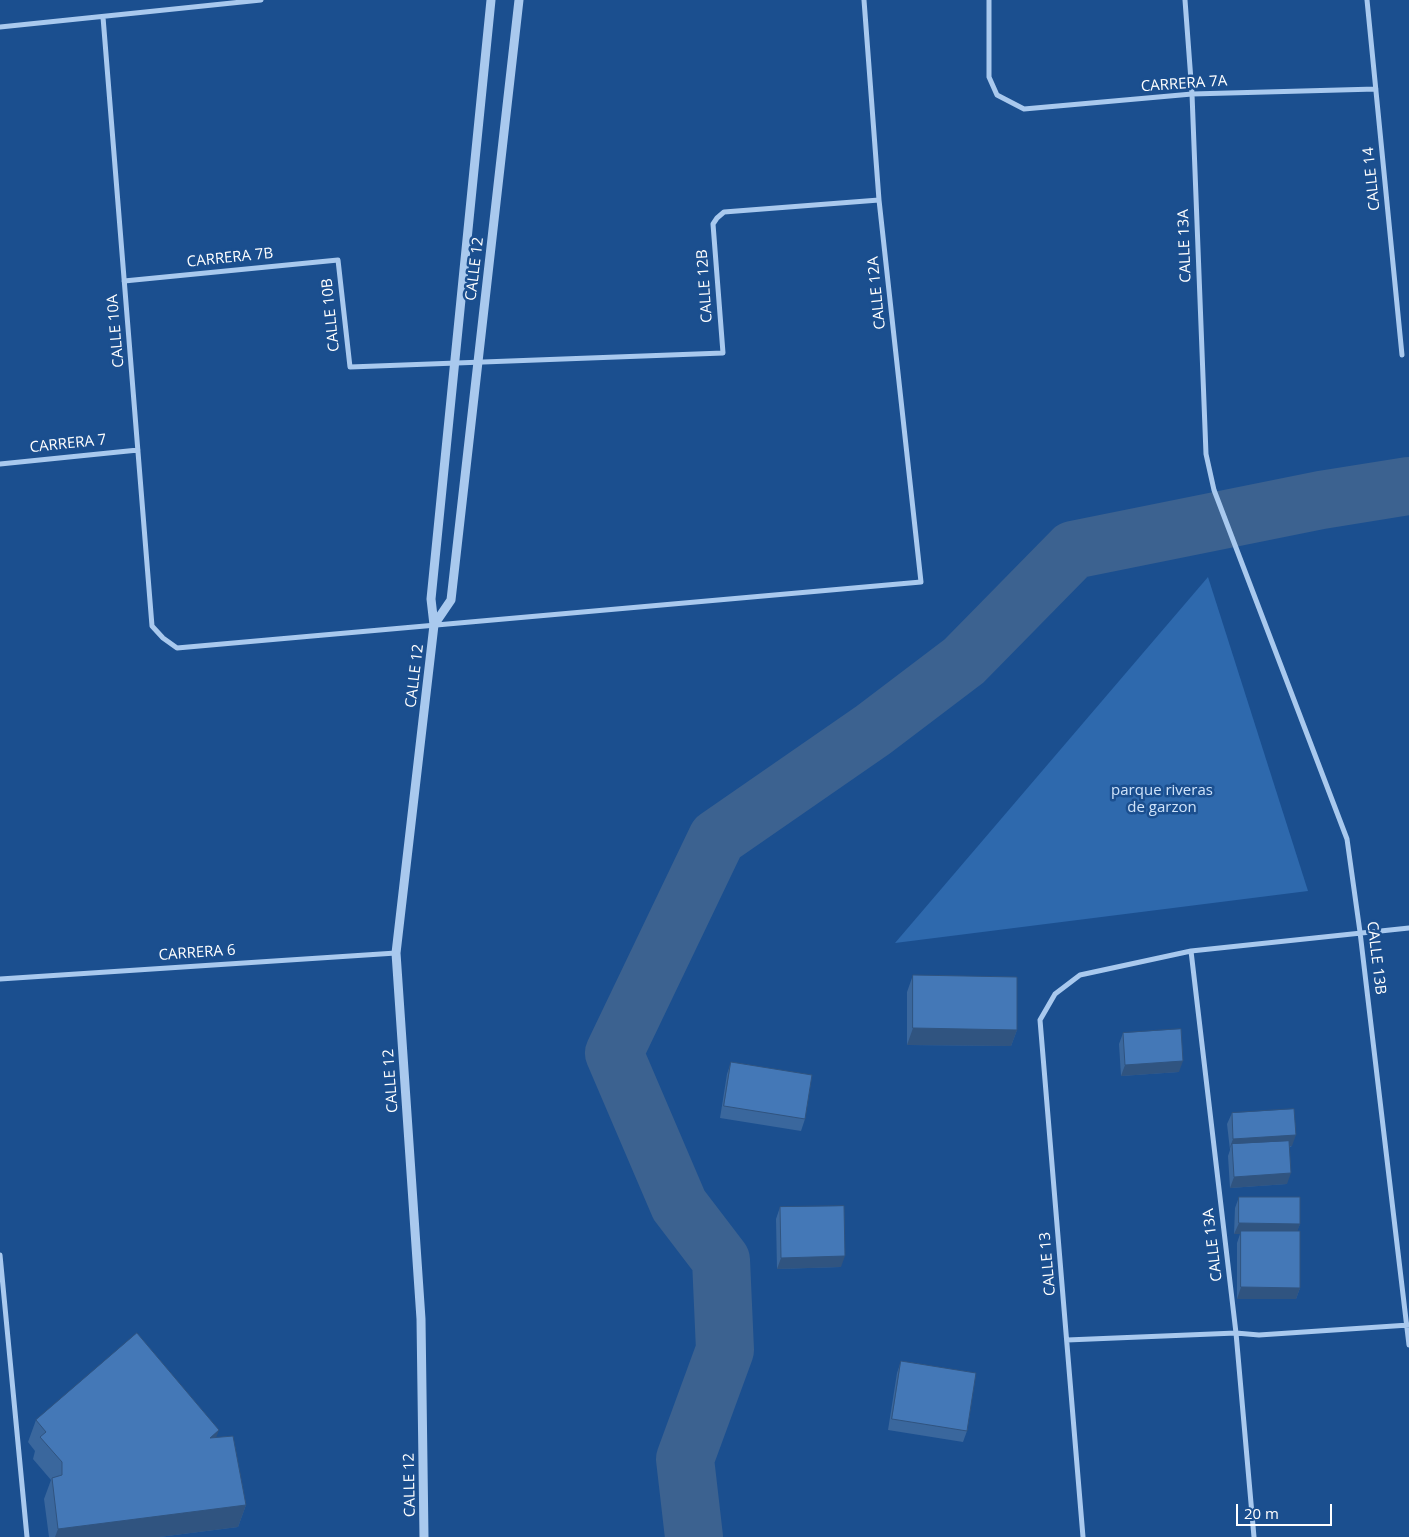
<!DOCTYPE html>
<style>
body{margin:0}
#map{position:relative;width:1409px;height:1537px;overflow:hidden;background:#1b4f8f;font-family:"Open Sans",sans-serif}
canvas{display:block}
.scale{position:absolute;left:1236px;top:1504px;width:96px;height:22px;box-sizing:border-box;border:2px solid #fff;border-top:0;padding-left:6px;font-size:15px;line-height:18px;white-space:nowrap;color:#fff;-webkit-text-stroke:4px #1b4f8f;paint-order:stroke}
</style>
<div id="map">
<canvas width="1409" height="1537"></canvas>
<div class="scale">20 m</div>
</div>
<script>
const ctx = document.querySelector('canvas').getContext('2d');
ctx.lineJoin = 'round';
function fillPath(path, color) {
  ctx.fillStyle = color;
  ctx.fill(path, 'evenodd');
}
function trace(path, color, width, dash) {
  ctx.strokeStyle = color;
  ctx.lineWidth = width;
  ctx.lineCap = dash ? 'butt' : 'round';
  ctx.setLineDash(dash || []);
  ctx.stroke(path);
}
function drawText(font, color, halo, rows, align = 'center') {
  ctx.font = font + ' "Open Sans",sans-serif';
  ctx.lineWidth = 5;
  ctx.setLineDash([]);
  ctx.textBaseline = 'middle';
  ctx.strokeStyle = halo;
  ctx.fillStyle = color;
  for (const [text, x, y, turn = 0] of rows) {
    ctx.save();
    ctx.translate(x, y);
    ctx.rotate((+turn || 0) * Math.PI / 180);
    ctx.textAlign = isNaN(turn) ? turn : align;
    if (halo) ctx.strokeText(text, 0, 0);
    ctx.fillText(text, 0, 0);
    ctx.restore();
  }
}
fillPath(new Path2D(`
 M1208,577L1308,891L895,943Z`), '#2e69ad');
trace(new Path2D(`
 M694,1537L685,1459L725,1350L721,1260L679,1205L614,1053L717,838L873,730L964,661L1073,550L1321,500L1409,486`), '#3c6290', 58);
trace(new Path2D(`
 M989,0V77L997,95L1024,109L1192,94L1376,89
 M1185,0L1192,94L1206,454L1214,490L1347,839L1360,932L1409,1345
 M1367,0L1402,355
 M103,17L152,626L163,638L177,648L921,582L879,200L864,0
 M0,27L261,0
 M124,281L338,260L350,367L723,353L713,224L717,218L724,212L879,200
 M0,464L138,450
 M1191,951L1236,1333L1254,1537
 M0,979L396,953
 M0,1255L27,1537
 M1067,1340L1236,1333L1259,1335L1409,1325
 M1083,1537L1040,1020L1055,994L1080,975L1191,951L1409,928`), '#a9c9ee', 5);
trace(new Path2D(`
 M434,625L451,600L519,0
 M424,1537L421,1319L396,953L434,625L431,599L491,0`), '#a9c9ee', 9);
fillPath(new Path2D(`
 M913,975L1017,1030L1011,1046L907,1045V992Z
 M1123,1033L1179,1072L1121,1076L1119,1044Z
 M731,1062L805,1119L801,1131L720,1118L727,1074Z
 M1232,1113L1292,1146L1290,1147L1287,1184L1230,1188L1228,1156L1230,1150L1227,1124Z
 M1239,1197L1300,1224L1297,1231L1300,1288L1296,1299H1237V1243L1240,1234H1234L1235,1208Z
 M780,1207L841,1267L777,1269L776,1219Z
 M901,1361L967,1431L963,1442L888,1430L897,1373Z
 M36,1420L246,1505L238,1527L159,1537H49L44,1499L51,1480L33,1459L35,1451L28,1442Z`), '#3a679d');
fillPath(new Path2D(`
 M913,1028L1017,1030L1011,1046L907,1045Z
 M1183,1061L1179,1072L1121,1076L1125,1065Z
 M1296,1135L1292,1146L1232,1150V1144L1229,1150L1233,1139Z
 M1291,1173L1287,1184L1230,1188L1234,1177Z
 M1239,1223L1300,1224L1296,1235L1241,1231L1240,1234H1234Z
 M845,1256L841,1267L777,1269L781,1258Z
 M1241,1287L1300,1288L1296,1299H1237Z
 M219,1430L211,1451L210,1438Z
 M246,1505L238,1527L159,1537H55L58,1529Z`), '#305480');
const building = new Path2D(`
 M913,975L1017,977V1030L913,1028Z
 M1181,1029L1183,1061L1125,1065L1123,1033Z
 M731,1062L812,1075L805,1119L724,1106Z
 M1294,1109L1296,1135L1233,1139L1232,1113Z
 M1289,1141L1291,1173L1234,1177L1232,1144Z
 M1239,1197H1300V1224L1239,1223Z
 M844,1206L845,1256L781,1258L780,1207Z
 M1241,1231H1300V1288L1241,1287Z
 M137,1333L219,1430L210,1438L233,1436L246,1505L58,1529L52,1478L62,1475V1462L40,1437L46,1432L36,1420Z
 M901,1361L976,1373L967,1431L892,1419Z`);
fillPath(building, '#4478b7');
trace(building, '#305480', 1);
drawText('15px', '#fff', '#1b4f8f', [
 ["CARRERA 7A",1184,84,-4],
 ["CALLE 14",1372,179,-96],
 ["CALLE 13A",1185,246,-92],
 ["CARRERA 7B",230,258,-6],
 ["CALLE 12",475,269,-83],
 ["CALLE 12B",705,286,-94],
 ["CALLE 12A",877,293,-96],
 ["CALLE 10B",331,315,-96],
 ["CALLE 10A",116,331,-95],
 ["CARRERA 7",68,444,-6],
 ["CALLE 12",415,676,-83],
 ["CARRERA 6",197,953,-4],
 ["CALLE 13B",1376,958,83],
 ["CALLE 12",391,1081,-94],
 ["CALLE 13A",1213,1245,-97],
 ["CALLE 13",1048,1264,-95],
 ["CALLE 12",410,1485,-91]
]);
drawText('15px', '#cfe3fa', '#1b4f8f', [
 ["parque riveras",1162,791],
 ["de garzon",1162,808]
]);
</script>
